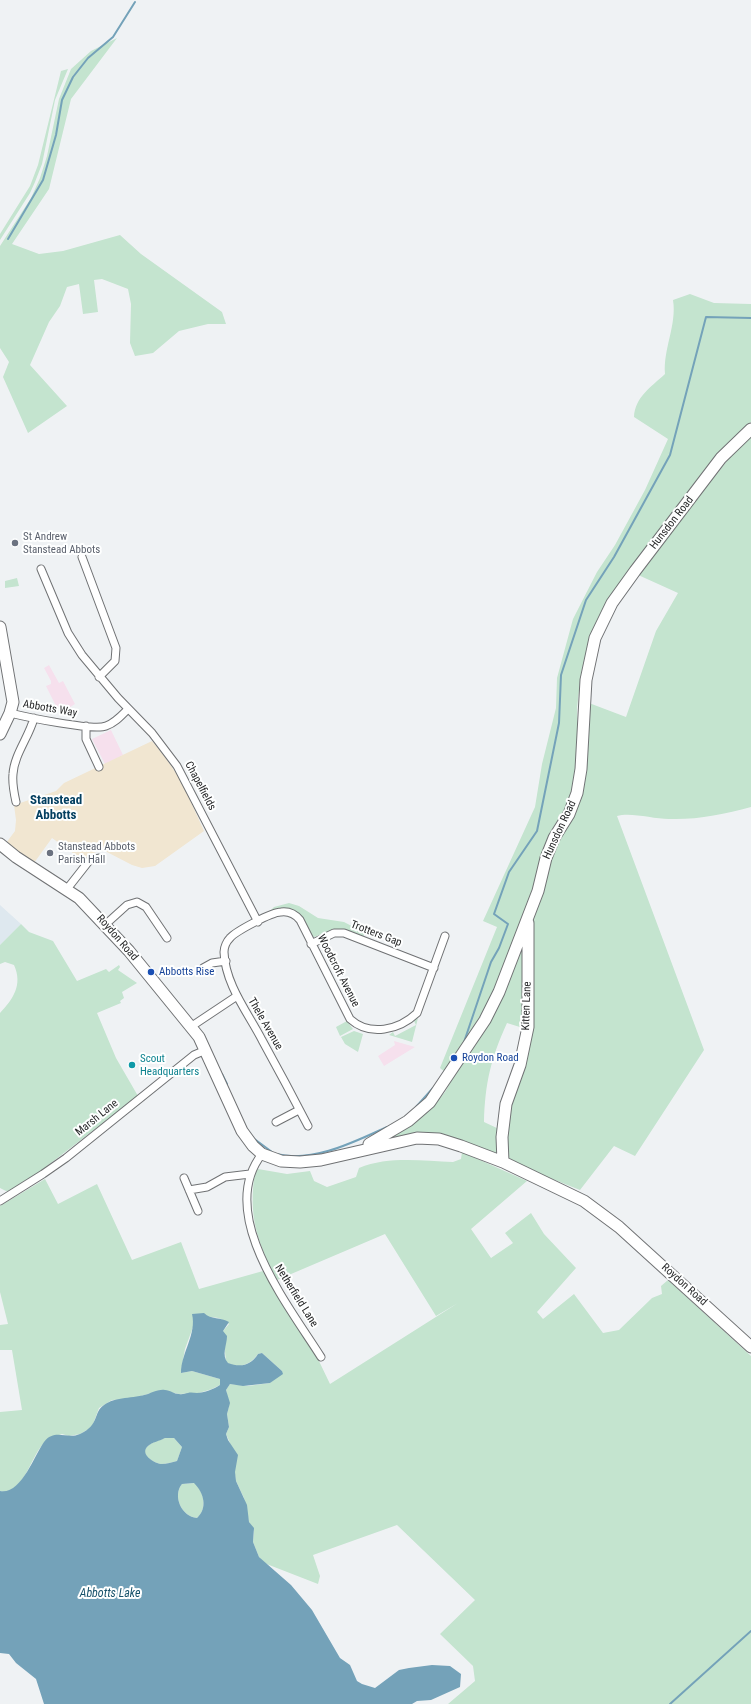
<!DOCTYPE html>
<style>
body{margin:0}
canvas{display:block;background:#eff2f4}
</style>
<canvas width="751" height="1704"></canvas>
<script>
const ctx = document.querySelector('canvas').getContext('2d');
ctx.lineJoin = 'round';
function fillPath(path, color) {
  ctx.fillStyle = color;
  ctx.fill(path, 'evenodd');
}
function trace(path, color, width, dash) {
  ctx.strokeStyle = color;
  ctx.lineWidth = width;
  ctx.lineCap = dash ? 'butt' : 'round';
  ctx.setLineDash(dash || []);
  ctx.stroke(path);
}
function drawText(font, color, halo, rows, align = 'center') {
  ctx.font = font + ' "Roboto Condensed",sans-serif';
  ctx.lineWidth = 4;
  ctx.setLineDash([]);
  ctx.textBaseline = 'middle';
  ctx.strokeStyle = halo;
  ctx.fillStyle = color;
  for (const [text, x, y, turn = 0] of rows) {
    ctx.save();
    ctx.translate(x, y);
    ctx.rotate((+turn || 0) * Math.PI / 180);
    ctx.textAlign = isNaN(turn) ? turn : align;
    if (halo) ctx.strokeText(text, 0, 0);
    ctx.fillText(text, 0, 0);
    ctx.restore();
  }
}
fillPath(new Path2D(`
 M0,905L21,924L0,945Z`), '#dee8ef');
fillPath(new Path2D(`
 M49,665L59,683L63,681L75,704L67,709L62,706L57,708L46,686L51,684V681L44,668Z
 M111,730L123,755L105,764L92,739Z
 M394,1041L415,1047L384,1066L378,1056L395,1045Z`), '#f6e0ed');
fillPath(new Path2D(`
 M152,741L165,757L182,782L204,831L155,866L142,868L132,865L105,851H99L91,854L84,861L52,838L34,863L6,843L15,831L16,820L14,805L56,791L64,783Z`), '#f1e6d1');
fillPath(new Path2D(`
 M117,38L71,99L49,189L12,244L39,254L63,251L120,235L141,254L222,312L226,324H208L179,331L153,353L135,356L130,343L131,304L128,289L102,279L94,280L98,312L83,314L79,284L67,287L60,306L49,322L30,365L67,406L28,433L3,377L9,362L0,348V246L31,198L40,178L47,156L59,99L71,69L91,51Z
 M68,69L55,100L42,164L35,182L30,193L0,240V234L30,186L38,165L61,71Z
 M690,294L714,303L751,304V422L704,471L588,647L581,673L577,708L578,744L574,782L570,800L544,853L521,924L482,1020L445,1072L440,1068L497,927L483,921L535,807L542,764L556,708L557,678L573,619L597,572L615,545L645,490L668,439L634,417C635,397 651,387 665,374C663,349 677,325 673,300Z
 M751,436V807C724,814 697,820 669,819C653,819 631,812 617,816L704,1050L635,1156L614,1146L580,1190L512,1163L508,1156L506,1118L530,1032L534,1001L532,922L553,848L581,798L588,743L589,703L626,717L656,631L678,593L636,574L731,456Z
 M17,578L19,586L5,588V581Z
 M289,903L299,906L318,918L344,922L365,933L363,937L347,930L336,929L314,937L311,936L300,916L269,912L274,907Z
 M21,924L29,932L53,941L77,981L106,969L109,972L119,965L120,967L118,970L137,983L122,992L124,998L120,1001L121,1003L97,1013L116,1058L138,1096L34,1176L11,1191H6L0,1188V1013C13,999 23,985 14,965L5,962L0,964V945Z
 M524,932L523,1028L507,1023C491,1058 485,1083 484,1122L499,1129L501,1158L463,1142L383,1141L413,1124L430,1110L445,1092L464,1059Z
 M418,1018L412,1042L389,1035L393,1032L395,1036L416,1025L414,1021Z
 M347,1021L353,1029L340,1036L336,1027Z
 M354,1031L363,1034L358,1052L345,1044L341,1037Z
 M462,1152L527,1181L471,1229L491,1258L513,1243L505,1233L531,1213L544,1234L576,1268L537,1312L543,1319L574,1294L603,1333L619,1330L652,1298L662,1294L661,1286L668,1280L751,1356V1704H448L475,1681L473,1666L440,1634L475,1600L397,1525L313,1555L320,1576L318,1584L264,1563L259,1557L253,1542L254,1531L249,1522L244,1498L236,1481L230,1443L226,1434L229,1427L227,1414L229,1406L226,1390L230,1384L248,1386L270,1383L282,1371L262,1353L258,1354C250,1365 238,1370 226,1362L223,1331L229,1324C218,1315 206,1316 193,1320V1327L185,1349L181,1371V1373L192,1371L220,1379V1385L212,1389L199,1393L179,1394L161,1390L131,1399L112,1400L99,1408L92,1427L80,1434L69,1436L62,1434C57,1436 49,1438 45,1442C31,1454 24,1496 0,1491V1412L22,1410L12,1350H0V1325L8,1324L0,1292V1206L45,1179L58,1204L97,1184L132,1260L181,1242L199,1289L263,1271L318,1359L330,1384L458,1303L436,1316L385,1234L277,1280C257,1242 248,1216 255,1172L258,1169L287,1174L310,1171L314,1181L327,1187L356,1177L359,1168C388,1156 422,1161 453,1162L461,1159Z
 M165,1438H174L182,1447L177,1461C172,1462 167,1464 161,1464C154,1463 138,1454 148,1446C152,1442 160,1440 165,1438Z
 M195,1483C204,1493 208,1508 197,1518C182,1517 172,1496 182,1484Z`), '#c4e4cf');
fillPath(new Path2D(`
 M204,1313C211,1320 221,1317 229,1322L223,1331L227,1336C227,1345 221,1355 228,1363C241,1368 251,1365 258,1354L262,1353L282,1371L283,1374L270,1383L243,1386L230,1384L226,1390L230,1403L227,1414L229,1427L226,1434L228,1440L238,1455L235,1472L236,1481L247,1505L249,1522L254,1528L253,1542L259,1557L291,1585L312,1610L340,1658L350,1665L357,1681L362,1684L375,1688L399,1670L409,1668L432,1665L450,1666L461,1674L460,1687L431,1700L417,1701L412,1704H44L36,1679L16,1663L9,1654L0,1653V1491C21,1495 34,1456 44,1442C55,1428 67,1440 80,1434C100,1425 93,1412 104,1405C116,1396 133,1399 148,1394C153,1392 159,1389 165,1390C170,1390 174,1394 179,1394C183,1395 185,1393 188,1393C191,1392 194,1393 197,1393C204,1393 214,1389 220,1385V1379L192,1371L181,1373C181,1353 197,1334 192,1314ZM165,1438H174L182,1447L177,1461C172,1462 167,1464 161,1464C154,1463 139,1454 148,1446C152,1442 160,1441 165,1438ZM194,1483C204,1493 208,1508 197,1518C182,1517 172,1496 182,1484Z`), '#74a2b9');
trace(new Path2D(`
 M8,239L43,180L56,135L62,100L73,77L88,58L113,37L135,2
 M463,1045L491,962L499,948L508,924L494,914L509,872L537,831L559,723L561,675L586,600L614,557L670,455L706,317L751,318
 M222,1074L227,1084
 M416,1107L433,1088
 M253,1138L272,1152
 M276,1154C313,1163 354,1142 387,1127
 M670,1704L751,1631`), '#74a2b9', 2);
const street = new Path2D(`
 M82,557L116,648L115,661L99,677
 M41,569L68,633L82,655L118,698L152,733L177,766L258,922
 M10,713C26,717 93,731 106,726C115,723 121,716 128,709
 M86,726V739L99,767
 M16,802C14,793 12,783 13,774C14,755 29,737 34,718
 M67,889L89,861L99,858
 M106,924L127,905L137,902L146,907L167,938
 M311,944L334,933H344L434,968
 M203,968L212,963L226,961
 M192,1026L237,996
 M276,1122L299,1110
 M308,1126C293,1097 278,1069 262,1040C248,1013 225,984 224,952C224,947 227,941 230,938C236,931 272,912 281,912C289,911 295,914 300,920L350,1019C370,1037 399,1030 417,1013L445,936
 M262,1154C215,1214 289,1306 321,1357
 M184,1178L198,1211
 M189,1190L207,1187L225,1177L250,1174
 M0,1201L43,1174L66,1158L194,1055L206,1050`);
const secondary = new Path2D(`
 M0,627L13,702L10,713L0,734
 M0,844L16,857L79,898L129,951L199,1037L242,1131L253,1146L262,1154L281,1161L300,1162L321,1160L417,1138L439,1139L461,1146L503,1162L584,1201L619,1227L751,1347
 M369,1144L408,1121L430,1102L485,1020L499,992L538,891L546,858L554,838L569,814L577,793L581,769L586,680L595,638L612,603L635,571L721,458L751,429
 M503,1162L502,1137L506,1104L520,1065L528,1027V923`);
trace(street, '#707274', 9);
trace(secondary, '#707274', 13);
trace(street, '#fff', 7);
trace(secondary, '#fff', 11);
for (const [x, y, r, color] of [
 [15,543,4,"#6b7280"],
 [50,853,4,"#6b7280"],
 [151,972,4,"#1a4fb4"],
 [454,1058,4,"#1a4fb4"],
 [132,1065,4,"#0f9aa8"]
]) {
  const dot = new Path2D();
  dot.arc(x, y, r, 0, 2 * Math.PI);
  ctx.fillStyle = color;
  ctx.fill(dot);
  trace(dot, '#feffff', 1.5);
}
drawText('11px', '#272829', '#feffff', [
 ["Hunsdon Road",672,523,-52],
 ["Abbotts Way",50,709,10],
 ["Chapelfields",200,786,62],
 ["Hunsdon Road",560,830,-65],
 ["Trotters Gap",376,934,21],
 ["Roydon Road",117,938,49],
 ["Woodcroft Avenue",338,971,63],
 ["Kitten Lane",527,1006,-88],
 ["Thele Avenue",265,1024,60],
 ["Marsh Lane",97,1118,-39],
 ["Roydon Road",684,1285,42],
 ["Netherfield Lane",296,1296,58]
]);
drawText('11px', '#5b616d', '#feffff', [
 ["St Andrew",23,537],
 ["Stanstead Abbots",23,550],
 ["Stanstead Abbots",58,847],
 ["Parish Hall",58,860]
], 'left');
drawText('11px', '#164399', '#feffff', [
 ["Abbotts Rise",159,972],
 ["Roydon Road",462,1058]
], 'left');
drawText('11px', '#0d838f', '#feffff', [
 ["Scout",140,1059],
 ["Headquarters",140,1072]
], 'left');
drawText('italic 12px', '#17526b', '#feffff', [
 ["Abbotts Lake",110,1594]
]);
drawText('bold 13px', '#043f60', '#feffff', [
 ["Stanstead",56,801],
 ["Abbotts",56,816]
]);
</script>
